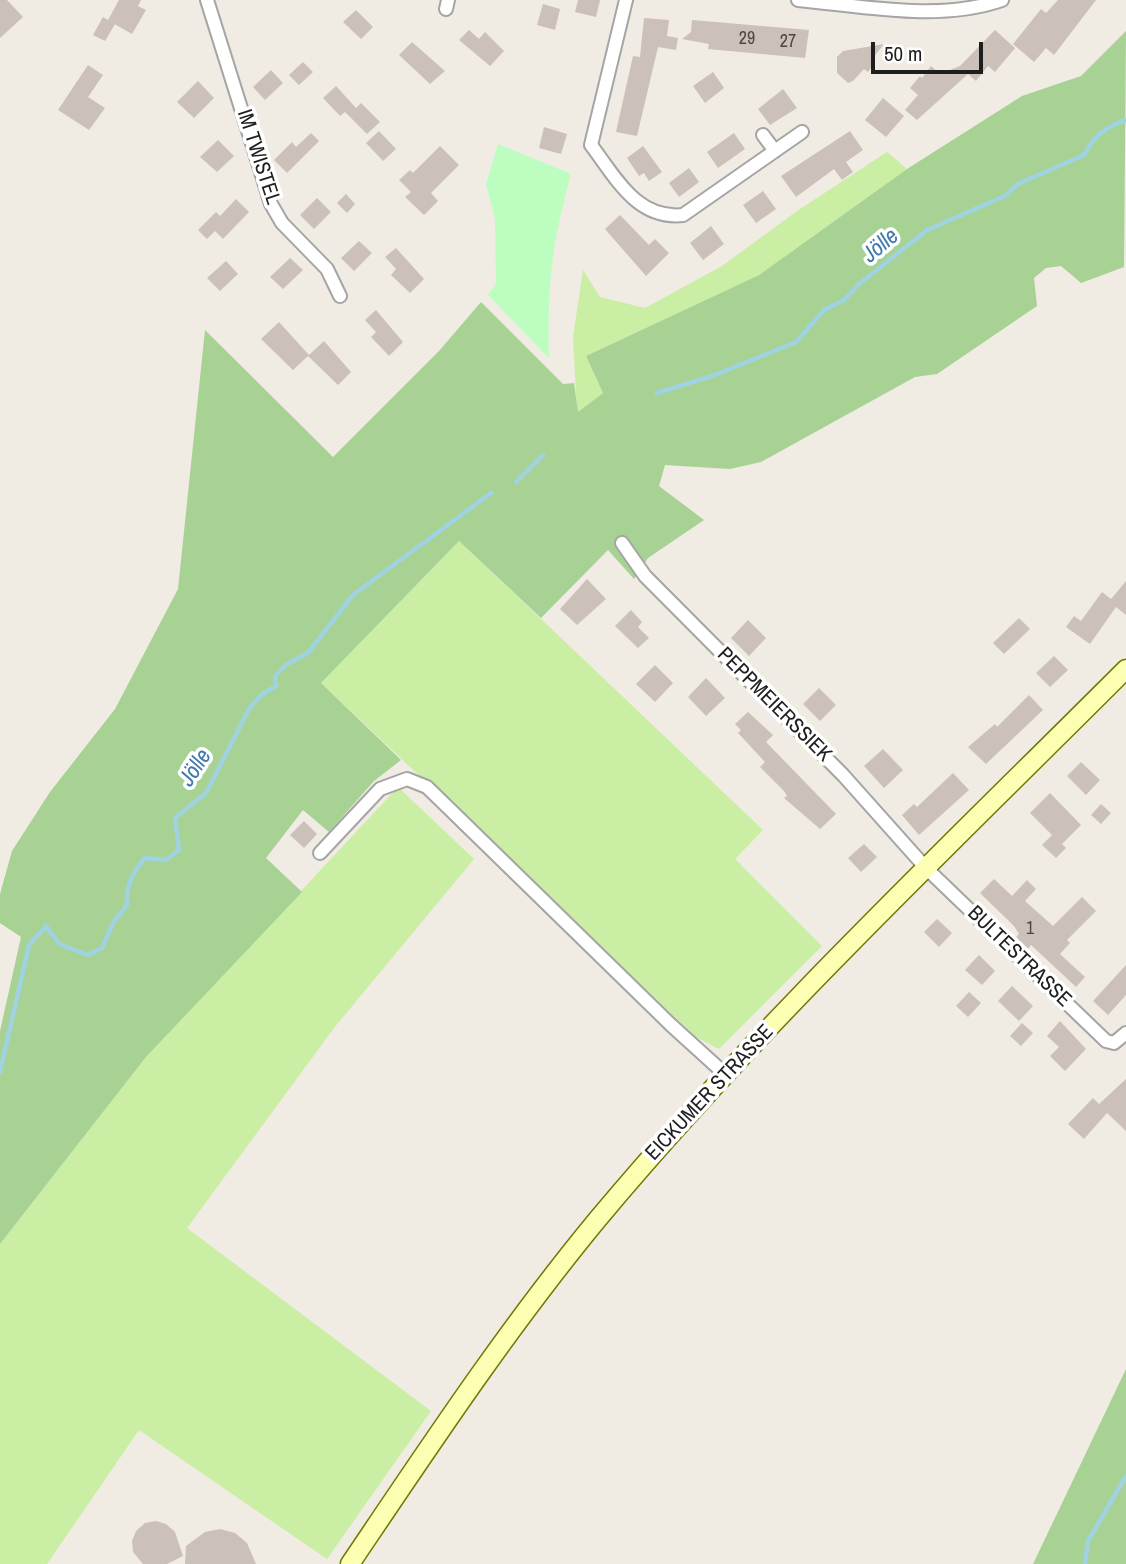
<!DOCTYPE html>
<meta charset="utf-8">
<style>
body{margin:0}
#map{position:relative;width:1126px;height:1564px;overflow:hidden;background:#f0ebe3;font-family:"Archivo Narrow",sans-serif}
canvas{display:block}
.scale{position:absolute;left:871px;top:42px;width:112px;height:32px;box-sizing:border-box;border:4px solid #1e1e1e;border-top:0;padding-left:9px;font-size:21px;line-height:24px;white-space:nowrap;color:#1e1e1e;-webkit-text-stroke:5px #fff;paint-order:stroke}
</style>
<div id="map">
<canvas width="1126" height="1564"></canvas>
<div class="scale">50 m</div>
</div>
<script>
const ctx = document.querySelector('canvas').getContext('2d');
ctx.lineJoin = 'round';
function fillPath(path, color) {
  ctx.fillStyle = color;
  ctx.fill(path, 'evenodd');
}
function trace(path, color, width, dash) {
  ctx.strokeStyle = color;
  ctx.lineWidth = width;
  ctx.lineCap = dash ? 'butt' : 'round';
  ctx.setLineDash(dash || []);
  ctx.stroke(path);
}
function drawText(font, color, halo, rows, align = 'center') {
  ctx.font = font + ' "Archivo Narrow",sans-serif';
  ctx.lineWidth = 7;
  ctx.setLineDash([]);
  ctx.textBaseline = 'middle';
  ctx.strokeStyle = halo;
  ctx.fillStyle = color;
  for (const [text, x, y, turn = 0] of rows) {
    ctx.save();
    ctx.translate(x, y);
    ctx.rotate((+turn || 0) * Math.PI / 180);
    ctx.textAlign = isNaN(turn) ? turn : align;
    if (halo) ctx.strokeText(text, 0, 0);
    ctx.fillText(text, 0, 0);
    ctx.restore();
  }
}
fillPath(new Path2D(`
 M887,152L907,169L759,275L586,356L603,393L577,413L573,337L583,270L600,297L645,308L722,266L797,211Z
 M459,541L763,830L735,859L822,946L719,1049L696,1037L321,683Z
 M398,787L474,859L334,1028L187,1228L431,1411L327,1559L139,1430L47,1564H0V1244L146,1057Z`), '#caeea4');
fillPath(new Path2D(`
 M1126,31L1124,267L1081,283L1061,266L1046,268L1034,278L1037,306L937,374L915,377L761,462L730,469L665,465L659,486L704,520L648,558L634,579L608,550L541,618L459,541L321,683L401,760L374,781L329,832L303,810L266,858L302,892L146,1057L0,1244V1031L21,937L0,923V894L12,851L50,792L115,709L178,589L205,330L333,457L439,351L481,302L563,384L574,383L578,412L603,393L586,356L759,275L907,169L1022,96L1081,76Z
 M1126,1369V1564H1033Z`), '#a7d294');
fillPath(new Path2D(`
 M498,144L571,174C552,244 547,285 549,358L488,295L496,283L495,219L486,184Z`), '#bcfec0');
trace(new Path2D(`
 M657,393L715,375L796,342L824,310L844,300L859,284L927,230L1005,196L1018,184L1084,155C1094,136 1105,127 1126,120
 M516,482L543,455
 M0,1072L29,945L46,926L59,944L88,955L102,948L113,923L127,905C126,885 132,874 145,858L166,860L179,850L175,818L206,793L249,709L261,695L276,686L275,676L287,664L308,653L353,595L491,493
 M1085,1564L1088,1541L1126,1476`), '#9fd3e1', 4.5);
fillPath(new Path2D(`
 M0,0H7L23,17L0,38Z
 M119,0H141L138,6L146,10L132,34L111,22L115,24L105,41L93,35L103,17L108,20Z
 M578,0H600L596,17L575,12Z
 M1058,0H1096L1054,55L1046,48L1034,62L1013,44L1041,9L1046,13Z
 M543,4L560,9L555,30L537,25Z
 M356,10L373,27L361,39L343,22Z
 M644,18L669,20L667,36L678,38L676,50L658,47L637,136L616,132L633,56L640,57Z
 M692,20L809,30L805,58L708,49L709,44L682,39L691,32Z
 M469,30L479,39L485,32L504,51L490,66L459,40Z
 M995,30L1015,48L995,72L988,66L976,81L968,74L917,120L905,110L918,95L910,88L920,76L922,78L931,66L940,74L960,66Z
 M412,42L445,71L430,84L399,55Z
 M884,44L872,59L875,62L868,72L864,69L853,81L848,83L837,73V57L843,51Z
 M303,62L313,72L299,85L289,75Z
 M88,65L103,75L88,97L105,108L89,130L58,110Z
 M271,70L283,83L265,100L253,87Z
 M713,72L724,88L705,103L693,86Z
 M198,81L214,98L194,118L177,102Z
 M336,86L356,108L361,103L380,122L367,134L345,112L340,116L323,98Z
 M783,89L797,108L770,125L758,109Z
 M883,98L904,116L886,137L865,120Z
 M544,127L567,134L561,154L539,148Z
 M379,131L396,149L383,161L366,143Z
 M850,131L863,150L846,162L853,172L842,180L834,169L796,197L781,176Z
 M311,133L319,141L287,173L274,160L292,142L296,147Z
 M734,133L745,149L718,168L707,152Z
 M218,140L234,156L217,172L200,157Z
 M440,146L459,165L431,193L438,201L424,215L405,197L411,192L399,180L410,170L413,173Z
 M643,146L662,172L649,181L644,173L639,176L627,158Z
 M689,168L699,182L679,197L669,183Z
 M763,191L776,209L756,223L743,205Z
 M346,194L355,204L347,213L337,203Z
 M317,198L331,212L314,229L300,215Z
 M236,199L249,212L223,239L215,231L207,239L198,230L216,212L220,216Z
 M620,215L649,245L655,239L669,253L646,276L605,229Z
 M711,226L724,244L703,260L690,243Z
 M359,241L372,253L354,271L341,258Z
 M396,248L424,279L410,293L391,275L396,269L385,257Z
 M290,258L303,270L283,289L270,277Z
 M226,261L238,274L220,291L207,278Z
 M376,310L403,342L389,356L371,337L376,332L365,320Z
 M279,322L309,355L324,341L351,372L338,385L308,356L293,370L261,339Z
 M587,579L606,599L577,625L560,609Z
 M1126,581V615L1116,607L1090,644L1066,627L1074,616L1081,621L1102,592L1111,599Z
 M631,610L642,622L638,627L649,638L638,648L615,626Z
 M1019,618L1030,629L1004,654L993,643Z
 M748,620L766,638L749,656L731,638Z
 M1054,656L1068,670L1050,687L1036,673Z
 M655,665L673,683L655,702L636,684Z
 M706,678L725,698L706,716L688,697Z
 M819,688L836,705L820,721L803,704Z
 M1029,695L1043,710L986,764L968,747L995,724L997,727Z
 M748,712L773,735L766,742L836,814L820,829L784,798L787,796L784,791L760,767L765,762L738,733L741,730L735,724Z
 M883,749L903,770L884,788L864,766Z
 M1081,762L1100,780L1086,795L1067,776Z
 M953,773L969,790L919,835L902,815L914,804L917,807Z
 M1050,793L1081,825L1062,844L1066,848L1056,858L1042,845L1052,835L1030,813Z
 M1101,804L1111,813L1101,824L1091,815Z
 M304,821L317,834L304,848L290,835Z
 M864,844L877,857L861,872L848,858Z
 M994,879L1012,896L1027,880L1036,889L1025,901L1053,926L1082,897L1096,911L1067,940L1070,943L1060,954L1085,977L1076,987L1031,945L1028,949L1016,937L1019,934L1014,926L980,893Z
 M937,919L952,933L939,947L924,932Z
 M979,955L995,971L982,985L965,970Z
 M1126,965V995L1108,1015L1093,1001Z
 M1012,986L1033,1006L1019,1021L998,1001Z
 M969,992L981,1003L968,1017L956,1006Z
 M1060,1021L1086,1049L1065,1071L1050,1056L1059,1047L1047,1036Z
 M1022,1023L1033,1033L1021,1046L1010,1036Z
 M1126,1079V1131L1107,1113L1084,1139L1068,1124L1093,1098L1099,1104Z
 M156,1521L166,1524L175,1532L183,1556L167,1564H143L133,1552L132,1541L136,1531L145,1523Z
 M220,1529L235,1533L247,1543L256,1564H185L186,1546L205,1532Z`), '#ccc1b8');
const minor = new Path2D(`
 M207,0L271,204L282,223L327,269L340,296
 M626,0L591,145C616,178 637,220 683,215L802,132
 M798,0C864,6 938,22 1002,0
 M446,9L448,0
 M763,135L775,151
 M622,543L645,576L843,775L926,868L1106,1041L1114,1043L1126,1033
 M320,853L380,789L407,779L427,787L671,1025L725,1074`);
const secondary = new Path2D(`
 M350,1564C429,1447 507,1329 597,1220C760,1025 946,849 1126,669`);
trace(minor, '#a5a5a5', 16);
trace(secondary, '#6e7900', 21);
trace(minor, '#fff', 12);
trace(secondary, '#fcfeb2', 18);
drawText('18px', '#4a4744', null, [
 ["29",747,39],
 ["27",788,42],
 ["1",1030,929]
]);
drawText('21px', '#1e1e1e', '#fff', [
 ["IM TWISTEL",258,157,72],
 ["PEPPMEIERSSIEK",774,705,45],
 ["BULTESTRASSE",1019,957,44],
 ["EICKUMER STRASSE",710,1093,-47]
]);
drawText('italic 23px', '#4079ad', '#fff', [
 ["Jölle",881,246,-40],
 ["Jölle",196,768,-57]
]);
</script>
